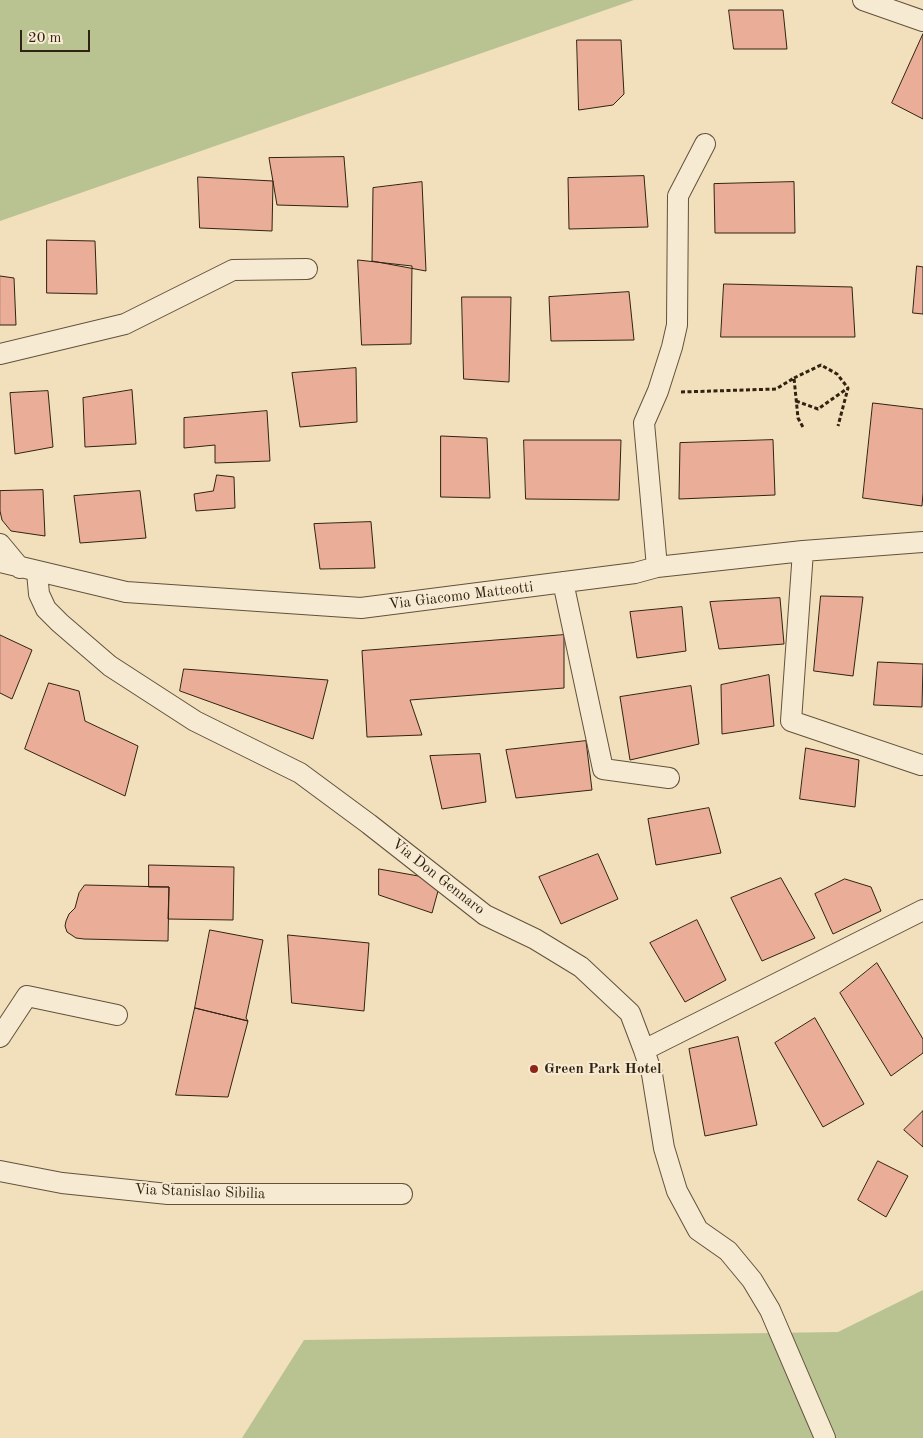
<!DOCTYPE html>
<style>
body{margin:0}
#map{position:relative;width:923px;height:1438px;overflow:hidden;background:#f2dfbb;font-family:"Old Standard TT",serif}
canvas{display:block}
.scale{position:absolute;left:20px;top:30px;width:70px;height:22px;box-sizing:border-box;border:2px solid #312311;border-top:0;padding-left:6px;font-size:15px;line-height:18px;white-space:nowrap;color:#312311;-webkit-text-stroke:4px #f7ead3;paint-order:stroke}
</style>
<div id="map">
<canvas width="923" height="1438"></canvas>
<div class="scale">20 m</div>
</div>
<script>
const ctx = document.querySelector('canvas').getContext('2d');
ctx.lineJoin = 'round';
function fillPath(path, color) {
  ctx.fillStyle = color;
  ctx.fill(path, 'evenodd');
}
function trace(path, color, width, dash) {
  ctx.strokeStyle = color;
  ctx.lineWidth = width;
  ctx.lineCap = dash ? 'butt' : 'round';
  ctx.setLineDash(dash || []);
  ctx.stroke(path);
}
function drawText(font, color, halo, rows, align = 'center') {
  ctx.font = font + ' "Old Standard TT",serif';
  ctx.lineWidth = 4;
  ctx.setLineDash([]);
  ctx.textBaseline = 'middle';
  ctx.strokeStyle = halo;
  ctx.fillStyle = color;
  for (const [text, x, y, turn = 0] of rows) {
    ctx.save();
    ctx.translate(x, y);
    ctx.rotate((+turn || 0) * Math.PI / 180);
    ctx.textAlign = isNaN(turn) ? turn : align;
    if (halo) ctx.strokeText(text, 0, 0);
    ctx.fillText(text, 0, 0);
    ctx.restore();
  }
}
fillPath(new Path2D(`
 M0,0H634L0,221Z
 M923,1290V1438H242L304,1340L838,1332Z`), '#b9c291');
const building = new Path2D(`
 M729,10H783L787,49H734Z
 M923,34V119L892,103Z
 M577,40H621L624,94L613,105L579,110Z
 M344,157L348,207L277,205L269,158Z
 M644,176L648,227L569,229L568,178Z
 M198,177L273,181L272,231L200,228Z
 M422,182L426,271L372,261L373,188Z
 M794,182L795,233H715L714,184Z
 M47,240L95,241L97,294L47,293Z
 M358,260L412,266L411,344L362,345Z
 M917,266L923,267V314L913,313Z
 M0,276L14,278L16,325H0Z
 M724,284L852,287L855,337H721Z
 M629,292L634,340L551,341L549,297Z
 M462,297H511L509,382L464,379Z
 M356,368L357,422L300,427L292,373Z
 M132,390L136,444L85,447L83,398Z
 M48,391L53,447L15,454L10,393Z
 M873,403L923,409V493L922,506L863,498Z
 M267,411L270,461L215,463V445L184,448V418Z
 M441,436L487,438L490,498L441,497Z
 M524,440H621L619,500L526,499Z
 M773,440L775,495L679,499L680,443Z
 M217,475L234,477L235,508L196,511L194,494L213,491Z
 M43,490L45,536L11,531L2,520L0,511V491Z
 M140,491L146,538L80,543L74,496Z
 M371,522L375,568L320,569L314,524Z
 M821,596L863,597L853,676L814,671Z
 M780,598L784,644L719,649L710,602Z
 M682,607L686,651L637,658L630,612Z
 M0,635L32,650L12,699L0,693Z
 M564,635V688L410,700L422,735L367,737L362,651Z
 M878,662L923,664L922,707L874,705Z
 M184,669L328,680L313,739L180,691Z
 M769,675L774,726L722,734L721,685Z
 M49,683L79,691L85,721L138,746L125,796L25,749Z
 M691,686L699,744L630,760L620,697Z
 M586,741L592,790L516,798L506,750Z
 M806,748L859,760L855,807L800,799Z
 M480,754L486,802L442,809L430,756Z
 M709,808L721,853L656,865L648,819Z
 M598,854L618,899L561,924L539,877Z
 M149,865L234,867L233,920L168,919L169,887H149Z
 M379,869L441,880L432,913L379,895Z
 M781,878L815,938L762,961L731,898Z
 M845,879L871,887L881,911L833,934L815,894Z
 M85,885L169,887L168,941L84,939L76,938L67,932L65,926L66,921L69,914L75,908L79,893Z
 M697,920L726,980L685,1002L650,943Z
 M210,930L263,940L246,1018L248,1021L195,1008Z
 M288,935L369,943L364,1011L292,1003Z
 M877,963L923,1039V1053L891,1076L840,993Z
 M195,1008L248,1021L228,1097L176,1095Z
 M815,1018L864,1104L823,1127L775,1043Z
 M738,1037L757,1125L705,1136L689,1049Z
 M923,1111V1147L904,1130Z
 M878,1161L908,1176L886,1217L858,1200Z`);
fillPath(building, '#e9ad98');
trace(building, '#312311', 1);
const minor = new Path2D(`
 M863,0L923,21
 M0,354L125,324L233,270L307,269
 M0,544L20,568
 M803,551L791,721L921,765
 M0,562L126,592L361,608L635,573L657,567L803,551L923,542
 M657,567L644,423L658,391L672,347L677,325L678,196L705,144
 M37,572L39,594L46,609L60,623L110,666L195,721L300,773L369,824L485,915L535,939L581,967L630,1013L644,1050L652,1074L664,1148L677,1191L698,1230L728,1251L752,1280L770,1310L825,1438
 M563,582L603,769L669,778
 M0,1037L27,996L117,1015
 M644,1050L923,910
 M0,1171L62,1183L168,1194H402`);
trace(minor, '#61523c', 22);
trace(new Path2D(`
 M794,378L821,365L837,374L848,388
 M681,392L776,389L794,378L798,418L804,429
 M796,401L818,409L848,388L838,426`), '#312311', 3, [4, 2.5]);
trace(minor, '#f7ead3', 20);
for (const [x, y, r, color] of [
 [534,1069,5,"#8f2418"]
]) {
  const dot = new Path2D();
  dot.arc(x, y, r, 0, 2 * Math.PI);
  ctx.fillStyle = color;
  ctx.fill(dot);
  trace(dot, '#f7ead3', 2);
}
drawText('15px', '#312311', '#f7ead3', [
 ["Via Giacomo Matteotti",461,596,-7],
 ["Via Don Gennaro",438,877,38],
 ["Via Stanislao Sibilia",200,1192,2]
]);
drawText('bold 15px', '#312311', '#f7ead3', [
 ["Green Park Hotel",544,1069]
], 'left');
</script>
